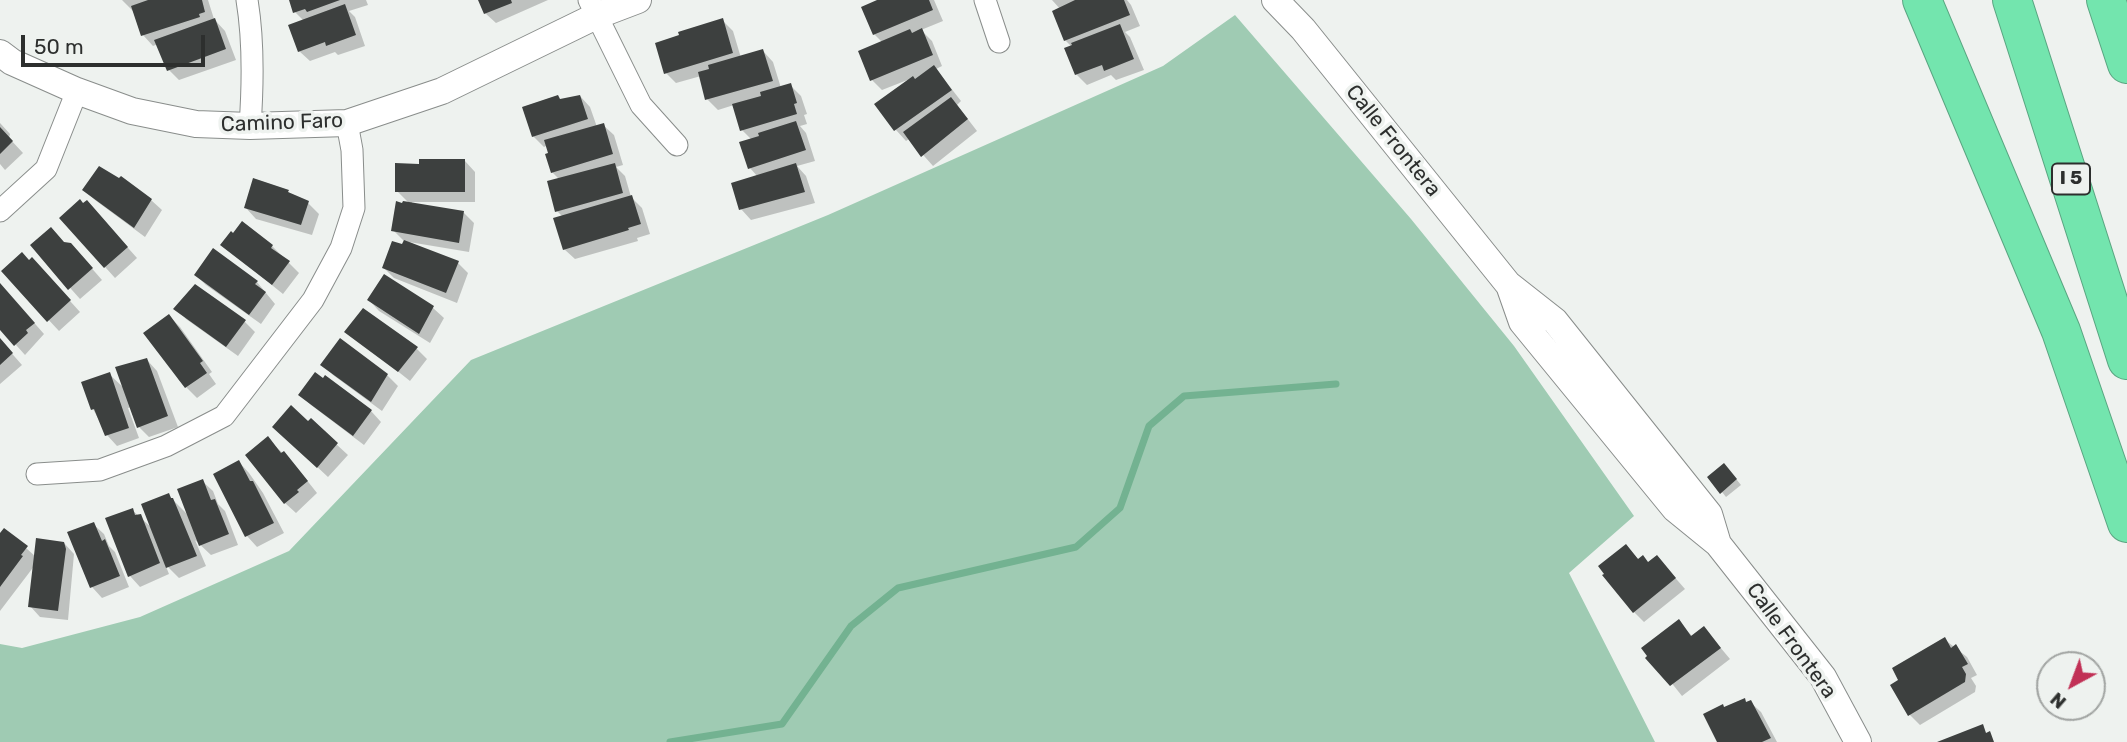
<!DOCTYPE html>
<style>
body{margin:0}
#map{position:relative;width:2127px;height:742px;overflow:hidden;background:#eef2ef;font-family:Rubik,sans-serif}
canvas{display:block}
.north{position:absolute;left:2036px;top:651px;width:70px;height:70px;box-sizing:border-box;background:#eef2ef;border:2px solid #a1a4a2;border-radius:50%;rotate:221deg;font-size:19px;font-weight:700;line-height:28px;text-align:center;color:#2d2f2e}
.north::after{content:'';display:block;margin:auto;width:24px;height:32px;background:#c13156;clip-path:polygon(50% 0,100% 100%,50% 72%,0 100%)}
.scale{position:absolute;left:21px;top:35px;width:184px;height:32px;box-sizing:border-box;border:4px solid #2d2f2e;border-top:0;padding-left:9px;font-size:21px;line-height:24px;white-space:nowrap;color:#2d2f2e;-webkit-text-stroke:5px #eef2ef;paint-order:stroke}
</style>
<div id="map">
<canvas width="2127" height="742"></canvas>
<div class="north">N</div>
<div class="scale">50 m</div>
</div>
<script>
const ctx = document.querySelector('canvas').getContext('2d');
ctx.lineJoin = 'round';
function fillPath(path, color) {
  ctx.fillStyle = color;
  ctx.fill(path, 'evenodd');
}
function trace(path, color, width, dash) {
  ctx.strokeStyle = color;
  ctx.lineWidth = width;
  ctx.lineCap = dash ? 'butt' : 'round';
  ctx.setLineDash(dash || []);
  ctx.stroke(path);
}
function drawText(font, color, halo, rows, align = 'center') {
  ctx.font = font + ' Rubik,sans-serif';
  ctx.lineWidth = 7;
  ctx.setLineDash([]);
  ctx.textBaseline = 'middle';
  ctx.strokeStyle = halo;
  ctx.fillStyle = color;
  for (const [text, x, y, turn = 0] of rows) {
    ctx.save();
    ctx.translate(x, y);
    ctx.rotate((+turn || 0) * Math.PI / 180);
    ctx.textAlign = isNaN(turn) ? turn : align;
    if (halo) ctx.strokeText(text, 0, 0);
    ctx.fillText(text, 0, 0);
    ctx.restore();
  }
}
fillPath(new Path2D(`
 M1235,15L1411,219L1514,346L1634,516L1569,573L1655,742H0V644L22,648L140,617L289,551L471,360L828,215L1163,66Z`), '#9fcbb3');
fillPath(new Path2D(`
 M122,0H208L214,19L225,31L236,60L179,80L169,70L158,44L153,46L143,35L134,12Z
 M291,0H366L368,5L349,11L355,17L365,46L338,55L335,52L310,61L299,51L304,21L295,12Z
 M480,0H548L496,23L485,13Z
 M877,0H934L943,21L921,30L932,41L942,66L936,69L961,101L957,105L977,131L933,166L909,139L906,141L896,130L877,105L910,79L882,90L872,80L882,42L874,34Z
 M1052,0H1127L1131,5L1140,26L1125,32L1130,37L1144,70L1116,80L1111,75L1087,85L1076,74L1072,47L1065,40L1061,10Z
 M722,20L733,31L741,58L763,51L773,62L781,88L790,85L801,96L807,114L804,115L807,124L800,126L806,133L815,161L797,166L806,176L815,203L751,220L741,209L758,177L750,168L752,140L742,130L734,105L718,110L707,99L701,76L676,83L666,73Z
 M580,96L590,107L597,127L603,125L614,135L623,165L616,167L625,176L631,197L642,208L650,234L637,238L638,241L575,259L564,249L563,217L557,211L559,179L552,172L548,145L544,147L533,136L561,101Z
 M0,123L10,134L9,138L23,153L5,170L0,164Z
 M465,161L475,172V202H412V204L464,213L474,223L469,252L409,242L458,263L468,273L457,303L394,278L384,268L403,247L404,241L393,230L409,203L397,191L421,165Z
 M255,180L288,192L294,197L308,203L319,214L312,235L256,219L246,208Z
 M85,190L151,200L162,210L145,237L95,200Z
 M97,213L137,258L115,278L61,218Z
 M243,224L272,246L299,273L283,294L222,245L234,236Z
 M65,244L81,256L102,280L80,299L32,245Z
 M29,262L42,270L80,312L59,331L3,271Z
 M196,275L257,282L275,304L261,324L206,285Z
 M0,284L44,334L25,355L0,327Z
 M369,300L433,308L444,318L430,343L379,311Z
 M176,308L245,322L255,332L238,356L186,319Z
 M169,316L180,327L212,372L209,374L216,384L197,398L178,379Z
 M347,331L416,348L427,359L410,381Z
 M0,340L22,365L0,384Z
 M340,341L387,375L398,386L382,411L333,375L323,364Z
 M147,360L157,371L178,427L149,437L139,427L131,407L128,408L139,438L117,446L107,435L93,409L109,374L125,389Z
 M300,395L371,411L381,422L364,445L311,405Z
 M311,421L348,455L328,477L285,437Z
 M268,439L294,464L317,493L296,513L285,503Z
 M239,462L249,473L263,493L284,533L257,547L247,536Z
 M1729,470L1741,485L1726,497L1722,492Z
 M202,481L213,491L218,504L225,511L238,545L211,555L195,540L206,566L179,578L165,564L169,574L140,587L130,576L132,510L152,528L168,495L189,516Z
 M93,524L104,534L109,546L115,552L129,587L102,598L92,587Z
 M0,536L26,548L36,557L64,543L74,554L68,620L40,617L30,606L35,565L0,611Z
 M1626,546L1639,560L1649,563L1657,557L1685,589L1644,622L1634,612Z
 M1679,622L1693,637L1704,628L1730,659L1682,696L1650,656Z
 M1944,639L1967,657L1977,675L1971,678L1976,686L1975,692L1920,725L1909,714Z
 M1744,700L1747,703L1750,702L1761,712L1777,742H1719L1725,709Z`), '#0003');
trace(new Path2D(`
 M670,742L782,724L851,626L898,588L1076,547L1120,508L1149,426L1184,396L1336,384`), '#73b291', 7);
fillPath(new Path2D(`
 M148,0H202L205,12L199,14L200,17L141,36L131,6Z
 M289,0H340L307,12L305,9L293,13Z
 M478,0H511L512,3L484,14Z
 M877,0H929L933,10L873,35L861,7Z
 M1075,0H1124L1130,15L1064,41L1052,11Z
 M345,4L356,35L326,46L325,42L298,52L288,25Z
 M215,18L226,49L167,71L154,40Z
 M723,18L733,53L664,74L655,43L679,35L678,32Z
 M1120,24L1134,59L1104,71L1102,65L1075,75L1064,48L1072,45L1071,43Z
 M922,28L933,55L870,81L858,51L910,29L912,33Z
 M763,49L773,81L705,100L698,72L709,69L708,65Z
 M934,65L952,90L894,131L874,104L913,76L915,79Z
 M791,83L797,103L794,104L797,114L740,131L732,104L761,96L760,92Z
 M558,95L560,99L580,95L588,119L532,137L522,107Z
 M951,97L968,119L921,157L903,132Z
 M796,121L806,150L748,169L739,142L759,136L758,133Z
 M604,123L613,154L551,173L545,154L548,153L544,140Z
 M0,127L13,141L0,154Z
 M419,159H465V192H395V163L419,164Z
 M615,163L623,193L555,212L547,181Z
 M796,163L805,192L739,210L731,183Z
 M99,166L119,178L121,176L152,199L134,228L82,190Z
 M253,178L289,190L288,192L309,201L301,225L244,208Z
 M632,195L641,224L628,228L629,230L563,250L553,218Z
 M80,199L83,203L87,200L128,247L104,268L59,218Z
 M396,201L402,203L403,201L464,211L459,243L391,231Z
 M242,221L273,245L271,248L290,261L272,285L220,245L231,231L233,233Z
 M51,227L64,242L71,243L93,268L68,290L30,245Z
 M404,240L459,261L446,293L382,268L392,241L402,244Z
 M213,248L258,281L255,284L266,292L249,315L194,275Z
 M22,252L29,260L32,257L71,300L47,322L1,271Z
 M384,274L434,306L419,334L367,300Z
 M0,283L35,323L26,330L28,333L14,346L0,330Z
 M195,284L246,320L226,347L173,309Z
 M363,308L418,347L398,372L344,332Z
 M169,314L203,361L200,363L207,373L185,388L143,333Z
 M0,338L13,353L0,365Z
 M340,338L388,374L371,402L320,365Z
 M147,358L168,416L137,428L115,367Z
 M110,372L129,428L105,436L94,409L91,410L81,382Z
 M315,372L323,378L325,375L372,410L353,436L298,395Z
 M291,405L308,421L311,418L338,443L317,468L272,427Z
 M268,436L281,453L284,451L308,481L297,490L299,492L284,504L245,455Z
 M239,460L250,481H253L274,523L245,537L213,474Z
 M1724,463L1737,479L1720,494L1707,477Z
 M203,479L211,500L215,499L229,534L199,546L177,489Z
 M169,493L171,498H173L197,556L166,568L141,504Z
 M133,508L135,515L141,514L160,563L128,577L105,518Z
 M94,522L102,541L105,539L120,576L90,588L67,532Z
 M4,528L28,546L21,555L23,556L0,587V533Z
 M36,538L64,542L66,549L58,611L28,607Z
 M1626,544L1638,559L1643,555L1648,562L1657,555L1676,578L1633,613L1602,575L1604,574L1598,566Z
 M1679,619L1691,636L1704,626L1721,648L1670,686L1645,658L1647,656L1641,648Z
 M1945,637L1951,648L1956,644L1968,664L1962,667L1966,674L1965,682L1908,716L1890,685L1898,680L1892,668Z
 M1745,698L1746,702L1751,700L1771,738L1762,742H1717L1703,714L1723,704L1724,707Z
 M1983,724L1986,733L1990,731L1994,742H1937Z`), '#3d403f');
const minor = new Path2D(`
 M247,0C254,42 253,84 250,126
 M589,0L641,105L677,145
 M985,0L999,42
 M0,211L46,169L77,91
 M37,474L100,470L166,446L224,416L313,300L341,248L354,208L352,150L347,123`);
const tertiary = new Path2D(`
 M1275,0L1303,29L1508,284L1555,321L1709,514L1718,544
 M0,53L12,62L77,91L132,111L196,124L250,126L347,123L442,91L596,16L638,0
 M1509,285L1522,322L1675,509L1718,544L1823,677L1858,742`);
const motorway = new Path2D(`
 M1922,0L2061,331L2127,523
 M2012,0L2127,360
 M2106,0L2127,64`);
trace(minor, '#898d8b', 23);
trace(tertiary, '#898d8b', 28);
trace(motorway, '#5aa581', 40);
trace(minor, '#fff', 21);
trace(tertiary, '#fff', 26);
trace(motorway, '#73e5ae', 38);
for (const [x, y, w] of [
 [2071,179,38]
]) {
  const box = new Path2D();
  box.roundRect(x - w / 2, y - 15.5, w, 31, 5);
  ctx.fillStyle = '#eef2ef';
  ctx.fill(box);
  trace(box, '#2d2f2e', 2);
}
drawText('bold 19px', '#2d2f2e', null, [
 ["I 5",2071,179]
]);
drawText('21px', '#2d2f2e', '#eef2ef', [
 ["Camino Faro",282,123,-2],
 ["Calle Frontera",1393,141,51],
 ["Calle Frontera",1791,641,54]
]);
</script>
